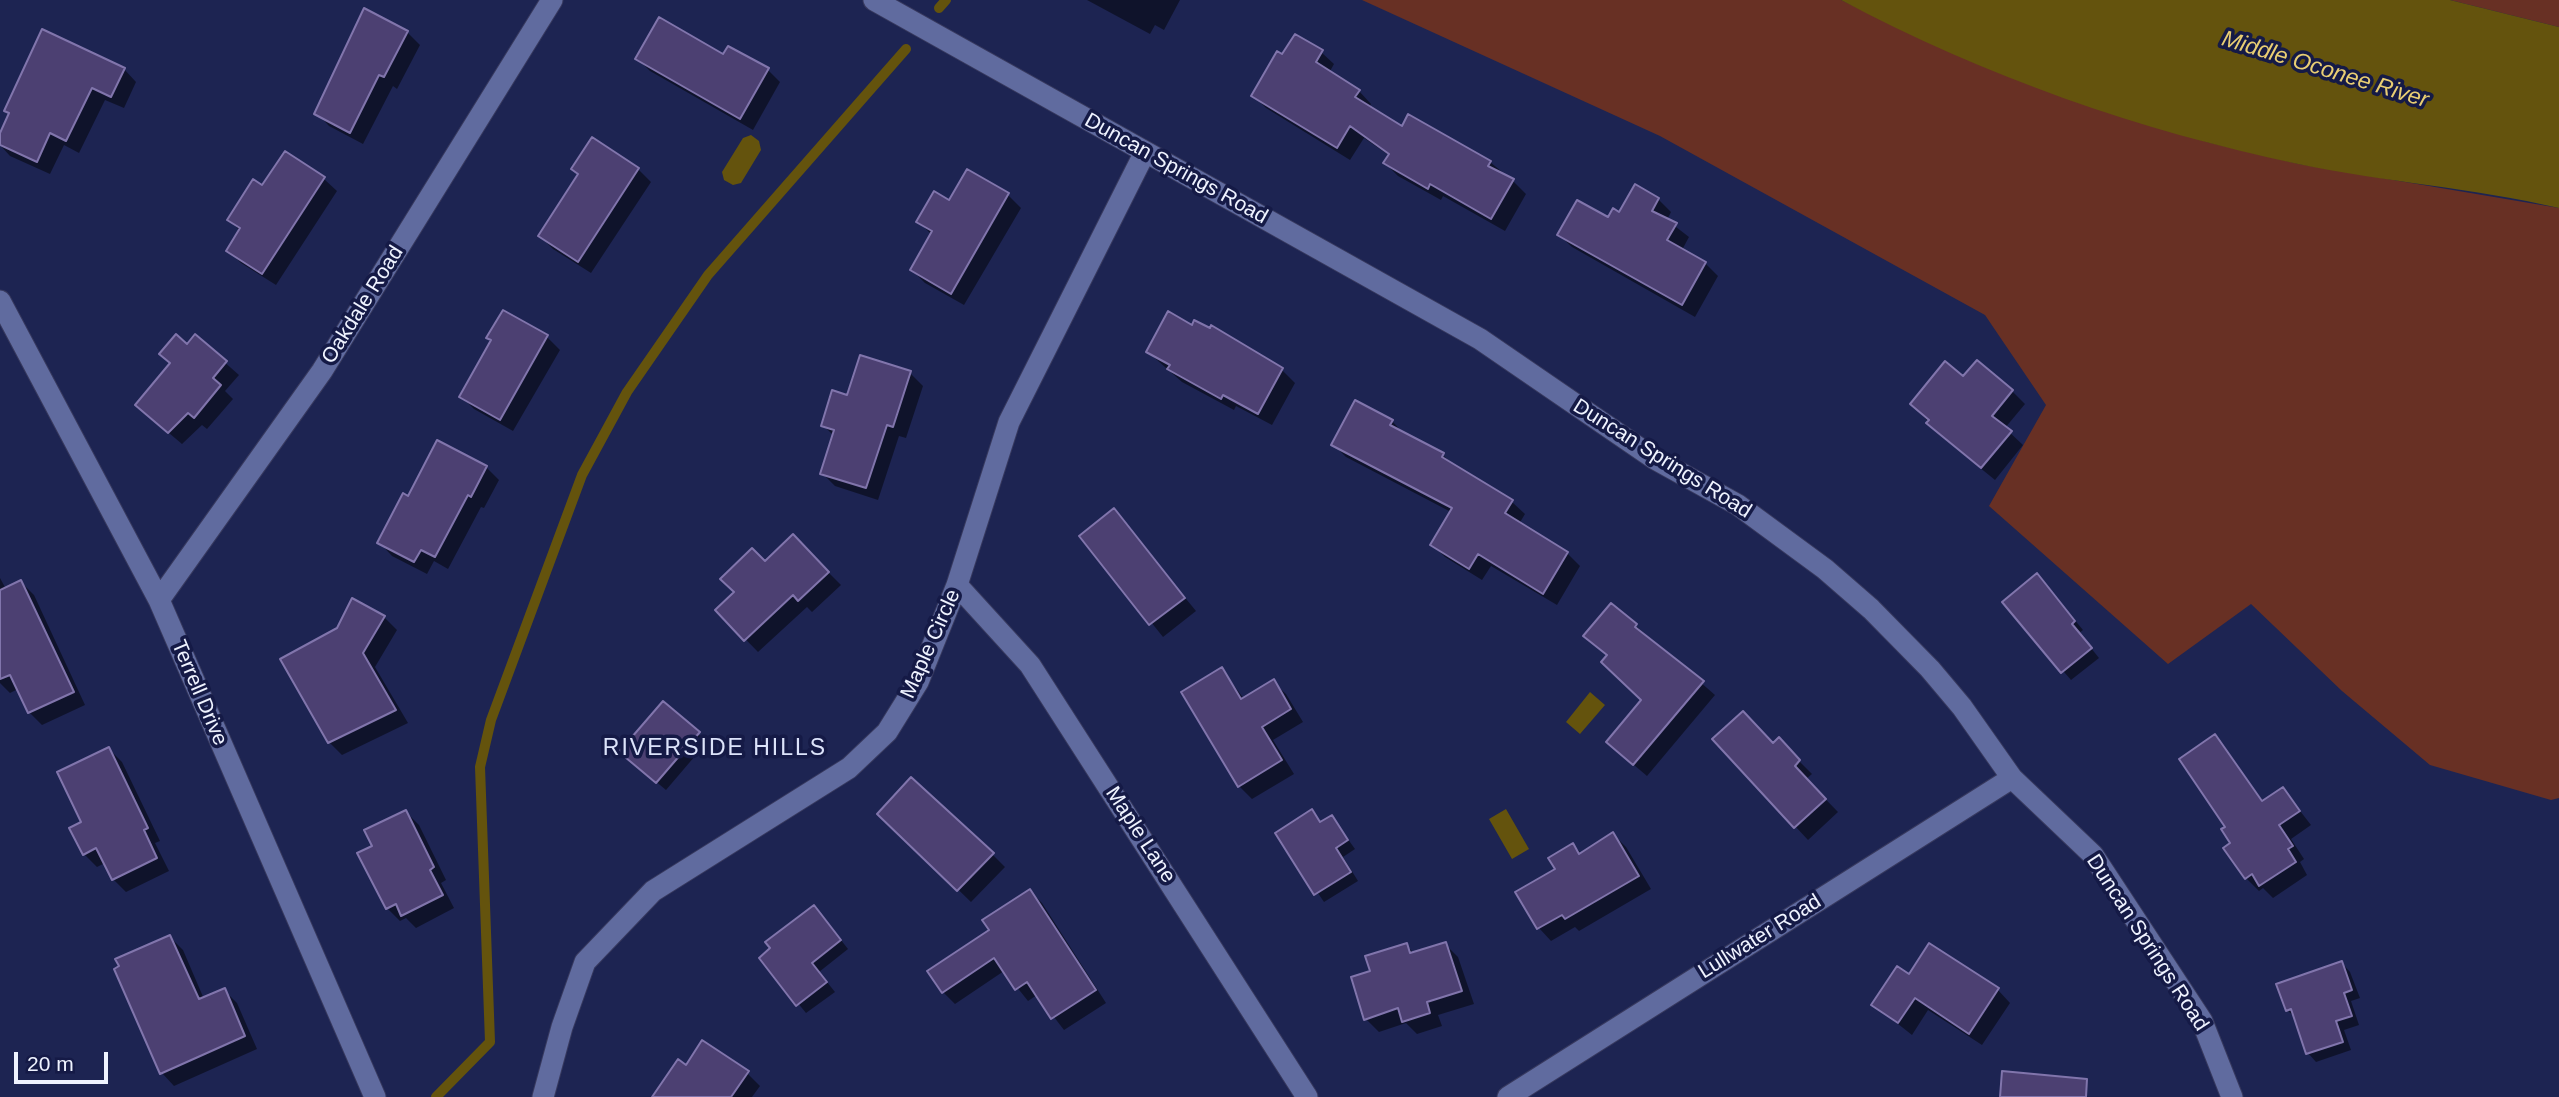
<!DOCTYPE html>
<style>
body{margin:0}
#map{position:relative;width:2559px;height:1097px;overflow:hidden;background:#1d2452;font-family:Helvetica,sans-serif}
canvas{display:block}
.scale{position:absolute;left:14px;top:1052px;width:94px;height:32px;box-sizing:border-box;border:4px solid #eff3ff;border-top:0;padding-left:9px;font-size:21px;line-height:24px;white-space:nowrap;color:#eff3ff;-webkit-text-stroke:5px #151a46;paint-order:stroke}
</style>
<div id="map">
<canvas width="2559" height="1097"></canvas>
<div class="scale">20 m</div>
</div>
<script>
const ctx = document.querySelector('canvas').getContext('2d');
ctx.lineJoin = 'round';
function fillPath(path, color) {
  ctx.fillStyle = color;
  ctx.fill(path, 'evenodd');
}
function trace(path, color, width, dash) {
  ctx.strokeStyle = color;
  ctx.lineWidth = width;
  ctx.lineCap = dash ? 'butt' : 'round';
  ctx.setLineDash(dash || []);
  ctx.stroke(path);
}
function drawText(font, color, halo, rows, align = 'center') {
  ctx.font = font + ' Helvetica,sans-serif';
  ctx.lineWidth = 7;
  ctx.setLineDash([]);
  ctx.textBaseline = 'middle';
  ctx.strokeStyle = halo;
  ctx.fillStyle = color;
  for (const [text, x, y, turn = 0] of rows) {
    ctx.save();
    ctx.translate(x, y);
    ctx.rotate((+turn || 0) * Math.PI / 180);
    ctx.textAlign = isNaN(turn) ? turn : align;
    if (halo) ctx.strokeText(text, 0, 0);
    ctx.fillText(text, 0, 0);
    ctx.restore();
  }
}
fillPath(new Path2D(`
 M1362,0H1841L1939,47L2027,83L2207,142L2299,164L2559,208V798L2551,800L2430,765L2342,691L2251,604L2168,664L1989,506L2046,405L1985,315L1660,136Z
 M2450,0H2559V27Z`), '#683024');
fillPath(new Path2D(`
 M1841,0H2450L2559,27V208C2473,188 2385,182 2298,164C2141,131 1983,76 1841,0Z
 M751,135L759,141L761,150L741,183L733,185L724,180L722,172L743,138Z
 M1590,692L1605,705L1580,734L1566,722Z
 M1506,809L1529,849L1512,859L1489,819Z`), '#64530d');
fillPath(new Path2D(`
 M1087,0H1180L1164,30L1155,25L1150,34Z
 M407,32L420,45L397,89L393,86L363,144L329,126L317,113Z
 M1321,52L1334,64L1329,73L1359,91L1371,104L1369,108L1402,128L1490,162L1513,181L1526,194L1505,231L1443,196L1441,200L1398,176L1385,163L1390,156L1364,138L1350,160L1266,108L1253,95L1283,56Z
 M637,58L768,70L780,82L753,130L650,71Z
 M124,69L136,82L124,108L105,100L79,153L64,145L50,174L10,156L0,145V137L10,115L6,111Z
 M638,169L651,182L591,273L553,249L540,236L579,175Z
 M967,171L1008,195L1021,208L964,305L925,283L912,270L931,234L918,221L949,202Z
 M324,179L337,191L276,285L241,263L228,250L240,231L229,219L263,188Z
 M1658,199L1671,212L1667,220L1689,237L1682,250L1705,263L1718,276L1695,317L1572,247L1559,235Z
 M503,312L547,337L560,350L513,431L474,409L461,396L493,342L489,338Z
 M196,337L239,375L225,391L233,399L207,429L202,425L182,444L150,417Z
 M1148,352L1282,370L1295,383L1272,425L1236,406L1234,410L1182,382Z
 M910,373L923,386L906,438L899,436L878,500L835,486L822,473L834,436L823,425L848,397Z
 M1964,378L2012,391L2025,404L2005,428L2023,445L1995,480L1941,436L1912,404Z
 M1392,421L1405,435L1443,455L1454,466L1512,502L1525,514L1519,524L1567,553L1580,566L1557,605L1491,566L1482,580L1445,557L1432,544L1451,512L1346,457L1333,444Z
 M486,467L499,480L484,508L481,507L448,569L434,561L427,574L392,556L380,543L409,499Z
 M1114,511L1196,611L1163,637L1082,536Z
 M793,537L841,585L812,612L807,607L758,652L717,610Z
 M0,578L6,589L21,582L34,595L85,705L42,725L29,712L18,689L10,693L0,683Z
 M2045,584L2083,630L2079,633L2099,658L2071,680L2004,603Z
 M352,600L384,617L397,630L375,667L408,723L342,755L329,742L338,629Z
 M1636,626L1715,695L1647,776L1621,754L1643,700L1608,656L1586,636Z
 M1222,669L1244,699L1273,682L1286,694L1303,722L1273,740L1294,774L1252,799L1239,786Z
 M664,704L707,742L666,790L630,760Z
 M2215,737L2264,802L2283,789L2311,825L2291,839L2304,859L2300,862L2307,875L2273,898L2263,888L2259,891L2246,878L2233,843L2227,827Z
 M1715,740L1773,746L1791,753L1812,774L1806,779L1838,812L1808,840Z
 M109,749L122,762L160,841L155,843L169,871L126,892L113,879L105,863L97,867L84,854Z
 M1312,811L1322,823L1332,817L1355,849L1343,857L1358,881L1324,902L1277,833Z
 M406,812L419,825L446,880L441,883L454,908L416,928L406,918L400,921L387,908L374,846Z
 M880,814L992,854L1005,867L971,902Z
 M1613,834L1626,847L1651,889L1579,931L1575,927L1551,941L1539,928L1557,869L1573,845L1582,854Z
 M1030,891L1042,903L1106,1003L1064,1030L1037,995L1028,1001L1004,971L955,1004L943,992L991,930Z
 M822,916L848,949L819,972L835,992L806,1013L761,958Z
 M170,937L183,950L204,999L224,990L237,1003L257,1049L174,1086L162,1073Z
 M1445,944L1458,957L1474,1004L1438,1015L1442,1026L1417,1034L1406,1023L1379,1032L1366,1019L1372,972L1406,945L1415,954Z
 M2342,963L2350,972L2360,998L2351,1001L2359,1025L2344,1030L2351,1050L2316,1062L2308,1053L2296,1018L2287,1010Z
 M1910,976L1998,990L2010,1003L1982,1045L1928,1010L1912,1035L1874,1005Z
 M686,1067L747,1073L760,1086L752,1097H654Z`), '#0007');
trace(new Path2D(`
 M939,8L946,0
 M436,1097L490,1042L480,767L491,720L582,475L627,392L708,275L906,49`), '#64530d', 10);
const building = new Path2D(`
 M364,8L408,31L384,77L379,75L350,133L314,114Z
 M659,17L723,54L728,46L769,68L740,119L635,59Z
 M42,29L125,68L111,97L92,88L66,141L50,133L37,162L0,145V133L9,113L4,111Z
 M1295,34L1323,50L1316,62L1360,90L1355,97L1402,126L1408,114L1491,161L1488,166L1514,179L1491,219L1430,184L1428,189L1383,163L1389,154L1350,126L1337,148L1251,96L1277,51L1282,54Z
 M592,137L639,168L578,262L538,236L578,174L571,169Z
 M285,151L325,177L262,274L226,251L240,228L227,220L253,179L262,185Z
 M967,169L1009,193L951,294L910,270L932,231L916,222L934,191L949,200Z
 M1635,184L1659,198L1652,211L1677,223L1667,240L1706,262L1682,305L1557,235L1577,200L1608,217L1613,208L1619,212Z
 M503,310L548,335L500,420L459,397L491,340L486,338Z
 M1168,311L1192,325L1194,320L1210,328L1211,325L1283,368L1258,414L1223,395L1221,399L1167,369L1170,365L1146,352Z
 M176,334L187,344L195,334L227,361L213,378L221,385L194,418L188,413L168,433L135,405L170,363L159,354Z
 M860,355L911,371L893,427L887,425L866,488L820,474L834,430L821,426L832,390L847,395Z
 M1977,360L2013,390L1992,416L2012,431L1981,468L1926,423L1929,420L1910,404L1945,361L1963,376Z
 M1355,400L1393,420L1390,425L1444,453L1442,457L1513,500L1505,513L1568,552L1543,594L1478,554L1469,569L1430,545L1452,508L1331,445Z
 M437,440L487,466L471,497L468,495L435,557L421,550L414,562L377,543L403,493L408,496Z
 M1114,508L1185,598L1149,625L1079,536Z
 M793,534L829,572L798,601L793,595L744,641L715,610L734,592L720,579L752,548L765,561Z
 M2037,573L2075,621L2072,624L2092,648L2061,673L2002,602Z
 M21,580L74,692L28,713L10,675L0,679V590Z
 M352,598L385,616L363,653L396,710L328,743L280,659L337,628Z
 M1611,603L1637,624L1635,627L1704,681L1633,765L1606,742L1641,700L1601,662L1607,655L1583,636Z
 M1222,667L1241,699L1274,679L1291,709L1262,727L1282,760L1238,787L1181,692Z
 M663,701L700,732L656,783L619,752Z
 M1743,711L1773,743L1779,737L1800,760L1795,766L1826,799L1794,828L1712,739Z
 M2215,734L2262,801L2283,787L2300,811L2279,825L2293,846L2288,849L2296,862L2259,886L2252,874L2245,879L2223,848L2230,843L2221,829L2225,827L2179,759Z
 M109,747L148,828L144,830L157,858L112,880L96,848L83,855L69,828L81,822L57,772Z
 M911,777L994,853L957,891L877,814Z
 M1312,809L1320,822L1332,815L1348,840L1336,848L1351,872L1314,895L1275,833Z
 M406,810L434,867L430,870L443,895L401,916L396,904L386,909L357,853L372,846L364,830Z
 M1613,832L1639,876L1565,919L1562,915L1537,929L1515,892L1555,869L1548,858L1573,843L1579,854Z
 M1030,889L1096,990L1051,1019L1027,982L1015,990L994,958L942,993L927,971L989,930L982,920Z
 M814,905L841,940L812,963L827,982L796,1006L759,958L770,948L765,942Z
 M170,935L199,999L225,988L245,1036L160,1074L114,969L119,966L115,959Z
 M1446,942L1462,991L1427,1002L1430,1013L1402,1022L1398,1008L1364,1020L1351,977L1370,971L1365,956L1407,943L1410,953Z
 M1929,943L1999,988L1969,1034L1915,998L1898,1023L1871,1005L1897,966L1909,974Z
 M2342,961L2352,990L2344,993L2352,1016L2336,1021L2343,1042L2306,1054L2291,1009L2286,1011L2276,984Z
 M702,1040L749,1071L731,1097H652L678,1059L686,1065Z
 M2002,1071L2087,1079L2086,1097H2000Z`);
fillPath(building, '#4c4072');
trace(building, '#8175ac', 2);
const minor = new Path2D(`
 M874,0L1480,339L1655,459L1738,505L1825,569L1871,609L1930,669L1962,707L2012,778L2093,855L2202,1021L2232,1097
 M0,301L159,600L375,1097
 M957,585L1030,665L1307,1097
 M159,600L322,371L552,0
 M543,1097L562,1027L585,962L653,891L849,768L887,732L918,682L957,585L1009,422L1145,152
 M1508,1097L2012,778`);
trace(minor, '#37395e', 23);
trace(minor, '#606b9f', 21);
drawText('21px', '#eff3ff', '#151a46', [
 ["Duncan Springs Road",1176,169,29],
 ["Oakdale Road",363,305,-58],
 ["Duncan Springs Road",1662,459,32],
 ["Maple Circle",931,644,-66],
 ["Terrell Drive",199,693,67],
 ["Maple Lane",1140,835,57],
 ["Lullwater Road",1760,937,-32],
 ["Duncan Springs Road",2147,943,57]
]);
drawText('italic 23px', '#e9ce73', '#151a46', [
 ["Middle Oconee River",2325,70,17]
]);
ctx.letterSpacing = '2px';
drawText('23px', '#dce3fa', '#151a46', [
 ["RIVERSIDE HILLS",715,749]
]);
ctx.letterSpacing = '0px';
</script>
